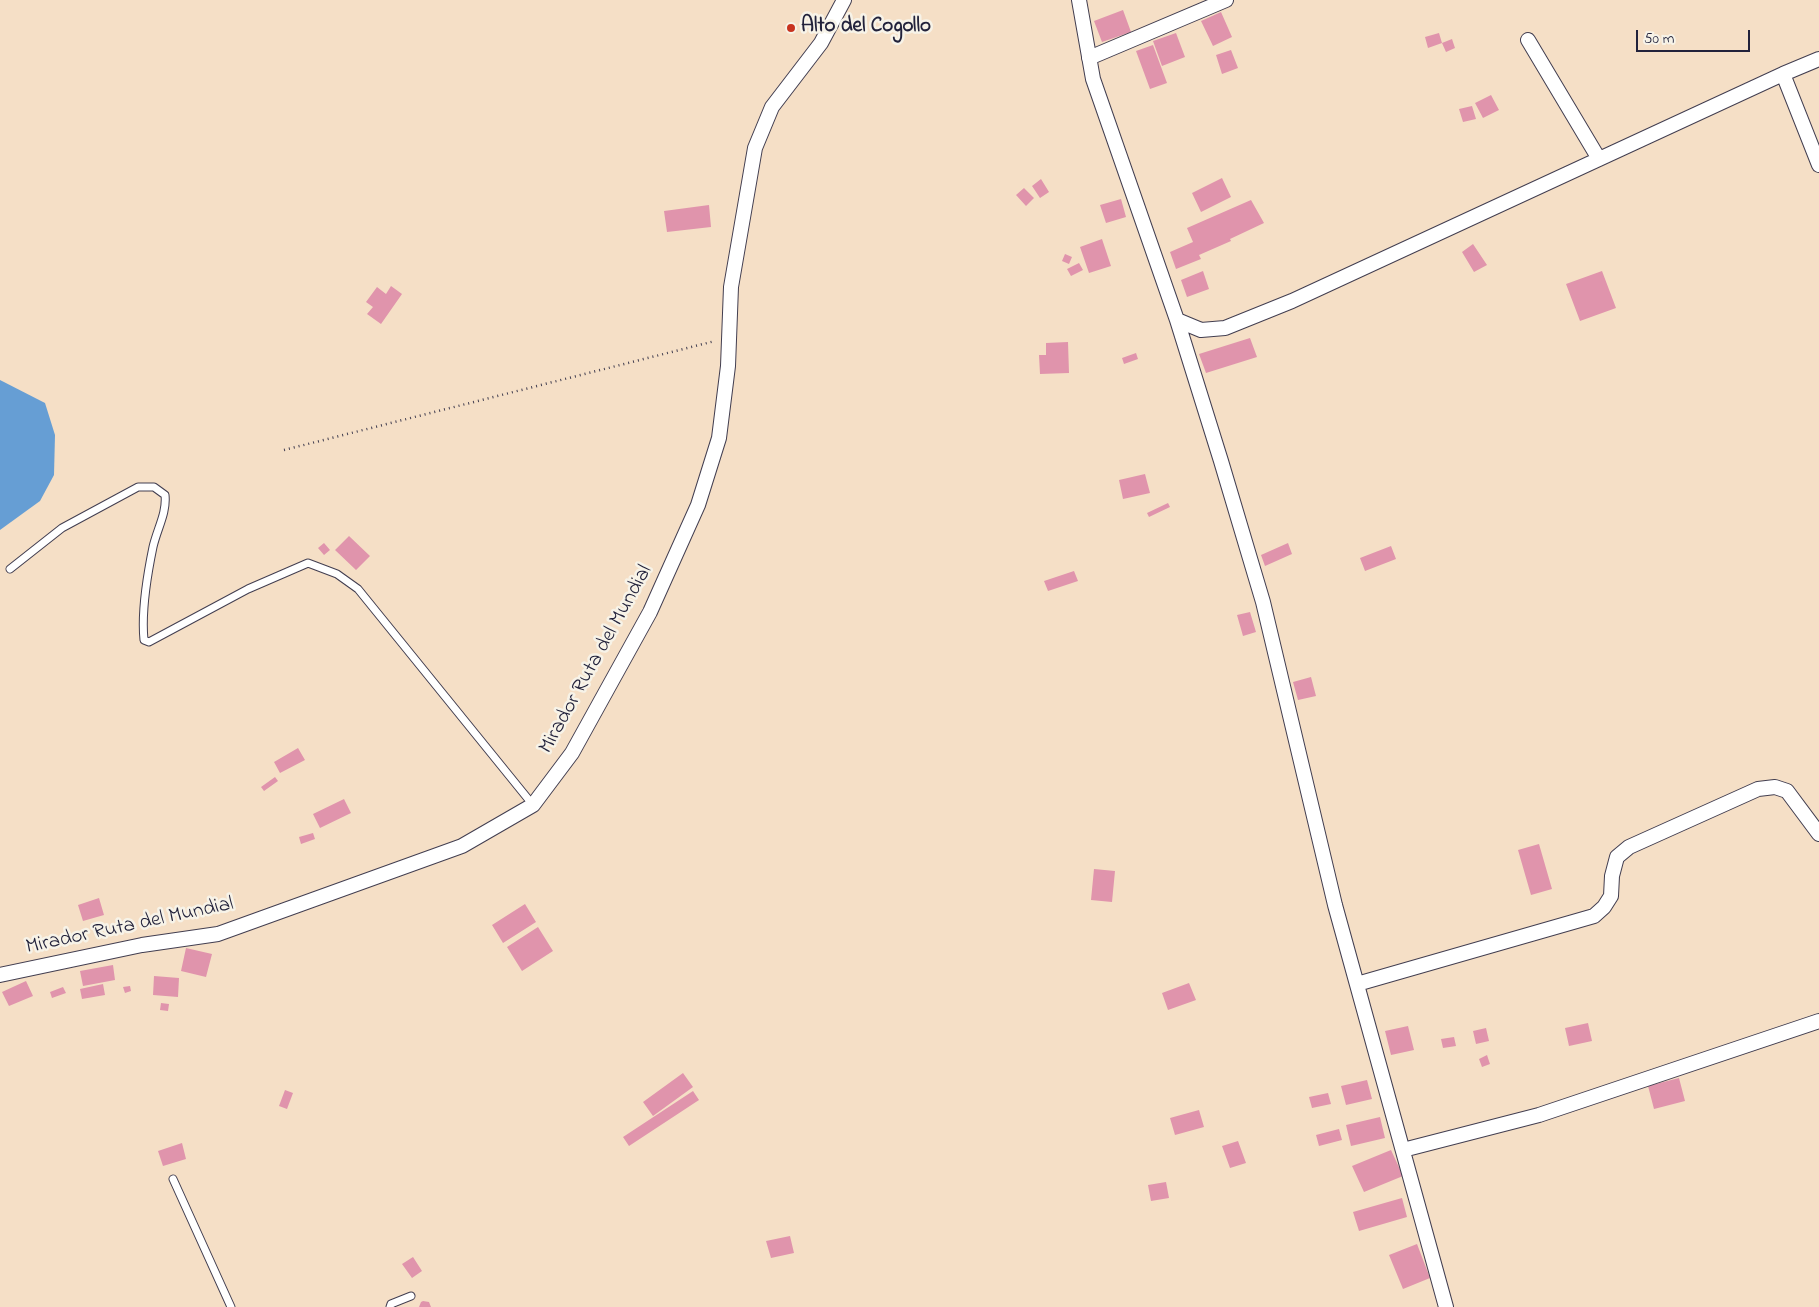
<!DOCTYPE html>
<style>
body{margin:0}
#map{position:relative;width:1819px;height:1307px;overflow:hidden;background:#f5dfc6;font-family:"Indie Flower",sans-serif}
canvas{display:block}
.scale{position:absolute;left:1636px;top:30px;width:114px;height:22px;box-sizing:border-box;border:2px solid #22223b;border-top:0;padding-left:6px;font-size:15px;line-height:18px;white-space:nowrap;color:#22223b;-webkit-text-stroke:4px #f7f3e8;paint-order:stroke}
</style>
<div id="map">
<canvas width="1819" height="1307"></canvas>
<div class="scale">50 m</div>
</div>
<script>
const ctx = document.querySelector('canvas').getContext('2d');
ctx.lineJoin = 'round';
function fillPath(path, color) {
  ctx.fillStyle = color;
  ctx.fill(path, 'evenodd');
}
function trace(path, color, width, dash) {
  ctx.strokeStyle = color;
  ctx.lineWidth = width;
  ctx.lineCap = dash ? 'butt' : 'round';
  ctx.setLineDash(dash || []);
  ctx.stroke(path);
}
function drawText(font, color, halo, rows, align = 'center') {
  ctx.font = font + ' "Indie Flower",sans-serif';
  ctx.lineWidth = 5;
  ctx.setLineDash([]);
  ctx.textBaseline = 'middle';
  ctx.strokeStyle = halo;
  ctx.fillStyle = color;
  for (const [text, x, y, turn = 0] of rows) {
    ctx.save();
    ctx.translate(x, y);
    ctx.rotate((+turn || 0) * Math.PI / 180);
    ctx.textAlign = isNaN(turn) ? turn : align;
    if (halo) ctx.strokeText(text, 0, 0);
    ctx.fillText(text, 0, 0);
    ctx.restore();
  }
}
fillPath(new Path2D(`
 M0,380L45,403L55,435L54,475L40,501L0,530Z`), '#669ed4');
fillPath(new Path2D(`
 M1123,10L1131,32L1102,42L1094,21Z
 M1221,12L1232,37L1213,46L1201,21Z
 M1176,33L1185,57L1162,66L1153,41Z
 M1439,33L1442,43L1452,39L1455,48L1446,52L1442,43L1428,48L1425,37Z
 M1153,45L1167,83L1150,89L1136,51Z
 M1231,50L1238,68L1222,74L1216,55Z
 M1491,95L1499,110L1483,118L1475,103Z
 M1472,106L1476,119L1463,122L1459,109Z
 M1222,178L1231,197L1201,212L1192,193Z
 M1041,179L1049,192L1040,198L1032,186Z
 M1024,188L1034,198L1026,206L1016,195Z
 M1121,199L1126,217L1106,223L1100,205Z
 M1251,200L1264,223L1230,239L1231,241L1199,255L1201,259L1176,269L1170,252L1193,242L1187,228Z
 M709,205L711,227L667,232L664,211Z
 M1102,239L1111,266L1089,273L1080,247Z
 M1473,244L1487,265L1474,272L1462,252Z
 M1065,254L1072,257L1069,264L1062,261Z
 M1079,263L1083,270L1071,276L1067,269Z
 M1203,271L1209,289L1187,297L1181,280Z
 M1602,271L1616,308L1580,321L1566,284Z
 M391,286L402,294L381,324L367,314L373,307L366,302L377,287L386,294Z
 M1250,338L1257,357L1206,373L1199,354Z
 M1068,342L1069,373L1040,374L1039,355H1046V343Z
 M1136,353L1138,359L1124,364L1122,358Z
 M1145,474L1150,493L1123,499L1119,480Z
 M1168,503L1170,507L1149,517L1147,513Z
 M349,536L370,556L356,570L335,550Z
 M324,543L330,550L324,555L318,548Z
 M1288,543L1292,554L1265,566L1261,555Z
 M1391,546L1396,559L1365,571L1360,558Z
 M1074,571L1078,581L1048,591L1044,581Z
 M1250,612L1256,632L1243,636L1237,615Z
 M1311,677L1316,696L1298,700L1293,682Z
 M298,748L305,760L280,773L274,762Z
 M275,777L278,781L264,791L261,787Z
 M344,799L351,813L320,828L313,814Z
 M313,833L315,839L301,844L299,837Z
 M1539,844L1552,889L1531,895L1518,850Z
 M1094,869L1115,871L1112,902L1091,900Z
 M99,898L104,915L83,921L78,905Z
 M525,904L536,922L503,943L492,925Z
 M538,927L553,951L522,971L507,947Z
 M186,948L212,954L206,977L181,971Z
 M113,965L115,980L83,986L80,971Z
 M154,976L179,978L178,997L153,995Z
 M26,981L33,996L9,1006L2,992Z
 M1189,983L1196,1000L1168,1010L1162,993Z
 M103,984L105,995L82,999L80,989Z
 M130,986L131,991L125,993L123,987Z
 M63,987L66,993L52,998L50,992Z
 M161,1003L169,1004L168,1011L160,1010Z
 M1588,1023L1592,1041L1569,1046L1565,1028Z
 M1408,1026L1414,1050L1391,1055L1385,1031Z
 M1486,1028L1489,1041L1476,1044L1473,1031Z
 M1454,1037L1456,1046L1443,1048L1441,1039Z
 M1487,1055L1490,1064L1482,1067L1479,1059Z
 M683,1073L693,1087L653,1116L643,1102Z
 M1679,1078L1685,1101L1654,1109L1648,1086Z
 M1367,1080L1372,1099L1346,1105L1341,1086Z
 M285,1090L293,1093L287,1109L279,1106Z
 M693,1091L699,1100L629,1146L623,1137Z
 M1328,1093L1331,1104L1312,1108L1309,1097Z
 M1199,1110L1204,1127L1175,1135L1170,1118Z
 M1380,1117L1385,1138L1351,1146L1346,1125Z
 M1339,1129L1342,1140L1319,1146L1316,1135Z
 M1238,1141L1246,1163L1230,1168L1222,1146Z
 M182,1143L186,1159L163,1166L158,1151Z
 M1391,1150L1403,1176L1364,1192L1352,1166Z
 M1166,1182L1169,1198L1151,1201L1148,1185Z
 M1402,1198L1407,1217L1359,1231L1353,1212Z
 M790,1236L794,1253L771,1258L766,1241Z
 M1417,1244L1430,1278L1403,1289L1389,1255Z
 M413,1257L422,1271L412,1278L402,1264Z
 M423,1301L429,1302L431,1307H419L421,1302Z`), '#e094ac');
const lane = new Path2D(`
 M10,569L62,528L138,487H154L165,495C167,513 157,529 153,547C147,576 141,610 144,640L149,642L248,589L308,563L337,574L358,589L533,805
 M173,1179L231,1307
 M390,1307L391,1304L411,1296`);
const street = new Path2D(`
 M1079,0L1093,79L1177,320L1221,461L1263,602L1335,905L1446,1307
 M1528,40L1599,159
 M1089,58L1226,0
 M1783,74L1819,165
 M1177,320L1201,330L1225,328L1292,301L1783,74L1819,59
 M0,975L142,945L218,934L462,846L533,805L572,753L650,612L698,505L719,438L728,366L731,287L755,148L772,107L821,43L844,0
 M1357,984L1594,916L1604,907L1611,896L1612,876L1617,857L1629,847L1758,789L1775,787L1787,791L1819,834
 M1403,1150L1539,1115L1819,1021`);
trace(lane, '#423e50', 9);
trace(street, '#423e50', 16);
trace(new Path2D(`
 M284,450L715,341`), '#423e50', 2.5, [1, 4]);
trace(lane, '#fff', 7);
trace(street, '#fff', 14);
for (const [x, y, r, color] of [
 [791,28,5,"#c8321e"]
]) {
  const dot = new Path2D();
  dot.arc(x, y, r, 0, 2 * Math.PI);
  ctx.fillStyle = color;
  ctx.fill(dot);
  trace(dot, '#f7f3e8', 2);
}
drawText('bold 21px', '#22223b', '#f7f3e8', [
 ["Alto del Cogollo",801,28]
], 'left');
drawText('21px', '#22223b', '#f7f3e8', [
 ["Mirador Ruta del Mundial",597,660,-61],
 ["Mirador Ruta del Mundial",130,927,-12]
]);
</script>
